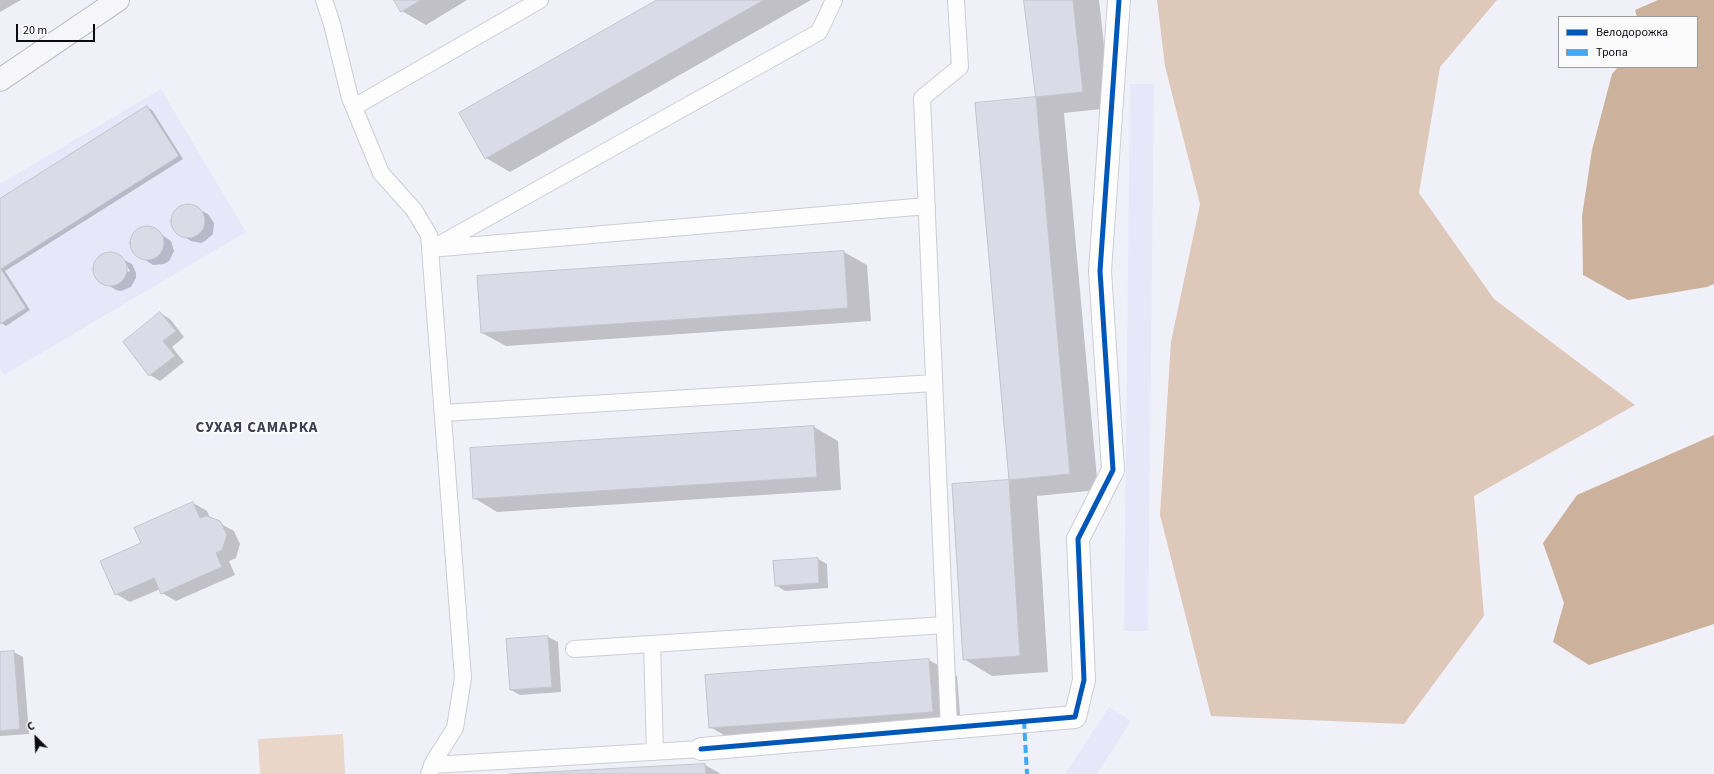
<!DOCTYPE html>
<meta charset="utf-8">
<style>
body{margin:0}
#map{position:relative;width:1714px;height:774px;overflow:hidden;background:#f0f0f8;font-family:"Source Sans 3",sans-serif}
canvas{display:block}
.legend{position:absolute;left:1558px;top:16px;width:140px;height:52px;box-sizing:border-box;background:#fbfbfb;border:1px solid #9b9b9f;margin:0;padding:5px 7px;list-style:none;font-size:12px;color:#0c0b14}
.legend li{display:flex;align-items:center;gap:8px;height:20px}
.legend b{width:20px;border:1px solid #9b9b9f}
.north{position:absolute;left:16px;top:718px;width:40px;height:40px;-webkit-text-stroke:3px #fbfbfb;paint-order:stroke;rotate:336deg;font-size:11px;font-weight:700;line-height:16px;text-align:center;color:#0c0b14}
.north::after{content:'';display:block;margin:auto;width:14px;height:18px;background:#0c0b14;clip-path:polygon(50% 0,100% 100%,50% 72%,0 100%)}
.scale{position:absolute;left:16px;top:24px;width:79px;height:18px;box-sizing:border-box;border:2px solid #0c0b14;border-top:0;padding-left:5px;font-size:12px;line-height:14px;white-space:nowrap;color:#0c0b14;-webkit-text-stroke:3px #fbfbfb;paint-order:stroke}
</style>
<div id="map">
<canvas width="1714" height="774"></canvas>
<ul class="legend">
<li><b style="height:5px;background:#0057b8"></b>Велодорожка</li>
<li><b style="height:5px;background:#3fa9f5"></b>Тропа</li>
</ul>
<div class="north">С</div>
<div class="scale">20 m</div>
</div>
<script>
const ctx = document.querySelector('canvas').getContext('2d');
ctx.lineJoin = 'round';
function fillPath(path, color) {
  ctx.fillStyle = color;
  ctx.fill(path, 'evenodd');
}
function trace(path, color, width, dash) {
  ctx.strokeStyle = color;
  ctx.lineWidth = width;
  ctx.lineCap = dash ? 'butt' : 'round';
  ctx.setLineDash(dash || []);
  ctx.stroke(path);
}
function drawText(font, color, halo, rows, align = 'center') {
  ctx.font = font + ' "Source Sans 3",sans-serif';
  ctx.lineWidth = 4;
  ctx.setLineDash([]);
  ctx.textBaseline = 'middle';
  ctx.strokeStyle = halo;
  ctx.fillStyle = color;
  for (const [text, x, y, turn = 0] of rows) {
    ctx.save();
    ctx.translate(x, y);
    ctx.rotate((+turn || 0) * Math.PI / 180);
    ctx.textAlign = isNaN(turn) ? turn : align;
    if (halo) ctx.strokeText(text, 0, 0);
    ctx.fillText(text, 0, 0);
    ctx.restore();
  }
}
fillPath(new Path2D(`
 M1130,84H1154L1148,631H1124Z
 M161,89L246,232L4,375L0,368V184Z
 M1109,707L1131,721L1097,774H1065Z`), '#e8e7fa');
fillPath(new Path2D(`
 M343,734L345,774H260L258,739Z`), '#e9d6c9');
fillPath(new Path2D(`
 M1157,0H1497L1440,67L1419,193L1494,299L1635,405L1474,496L1484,616L1404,724L1211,716L1160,515L1171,342L1200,204L1165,66Z`), '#ddc8b9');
fillPath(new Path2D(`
 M1658,0H1714V284L1707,287L1628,300L1583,275L1582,216L1592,150L1612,74L1618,67H1697V17H1637L1635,10Z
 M1714,435V624L1589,665L1553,642L1564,603L1543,543L1577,495Z`), '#ccb29d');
fillPath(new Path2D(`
 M0,0H21L0,12Z
 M395,0H467L426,25L402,11Z
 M659,0H811L510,172L486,158L460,113Z
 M1025,0H1099L1111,108L1064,113L1098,490L1037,496L1048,672L992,676L964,659L953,485L1010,481L976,104L1037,98Z
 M147,107L152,110L183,159L5,271L30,310L6,326L1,323L0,200Z
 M183,206H193L198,209L208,214L214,223L213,234L205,241L201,243L191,241L177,232L173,222L175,213Z
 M147,227L152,228L171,241L174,251L169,261L164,264L153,265L134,253L131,244L132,239L137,230Z
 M844,252L867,265L871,321L506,346L482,333Z
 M107,253H112L121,258L128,272L130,271L124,260L132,264L136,273V278L131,287L121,291L116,290L97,278L94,268L98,258Z
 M160,313L170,319L184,337L172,347L184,362L160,381L150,375Z
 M814,427L838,441L841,490L497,512L474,498Z
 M193,503L207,511L210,518L234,531L240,544L236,558L229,561L235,575L176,601L162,593L160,589L130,602L116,594L142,544Z
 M818,559L827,564L828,588L785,591L776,585Z
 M548,637L558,642L561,692L520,695L511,690L507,640Z
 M14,652L23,657L29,734L0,736V653Z
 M929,660L957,676L961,727L738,743L710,727Z
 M705,765L721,774H529Z`), '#0003');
const building = new Path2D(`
 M394,0H421L401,12Z
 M657,0H764L485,159L459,113Z
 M1024,0H1073L1083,92L1036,97Z
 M1036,97L1070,474L1009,480L975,103Z
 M147,106L179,156L1,269L26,308L0,324V199Z
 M171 221a17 17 0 1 1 34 0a17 17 0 1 1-34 0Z
 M130 243a17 17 0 1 1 34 0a17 17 0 1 1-34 0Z
 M844,251L848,308L481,333L477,276Z
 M93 269a17 17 0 1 1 34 0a17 17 0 1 1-34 0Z
 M160,312L176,331L163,341L175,356L149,376L123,342Z
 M814,426L817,477L473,499L470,448Z
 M1009,480L1020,656L963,660L952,484Z
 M193,502L200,518L207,516L220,521L227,535L222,550L216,553L222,567L161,594L154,578L115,595L100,561L141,543L134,528Z
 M818,558L819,583L775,586L773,561Z
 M548,636L552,687L510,690L506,639Z
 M14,651L20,729L0,731V652Z
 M929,659L933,712L709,728L705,675Z
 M705,764L706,774H510Z`);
fillPath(building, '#dbdae7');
trace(building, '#c3c3cb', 1);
const lane = new Path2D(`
 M324,0L332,24L350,98L381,173L414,210L429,235L463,678L455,728L434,761L429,774
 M354,107L540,0
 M435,247L819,32L834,0
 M430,249L927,206
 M443,413L934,383
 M652,644L655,752
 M574,649L945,625
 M949,728L922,98L960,67L956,0
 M432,765L701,749`);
const street = new Path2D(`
 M701,749L1075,717L1084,680L1078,539L1113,470L1100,271L1119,0`);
const primary = new Path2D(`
 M0,80L118,0`);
trace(lane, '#cdcdd6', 18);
trace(street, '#cdcdd6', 24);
trace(primary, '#bdbdc6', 24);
trace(lane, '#fdfdfe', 16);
trace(street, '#fdfdfe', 22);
trace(primary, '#f5f5fa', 22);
trace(new Path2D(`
 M1024,721L1027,774`), '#3fa9f5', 4, [8, 4]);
trace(new Path2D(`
 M701,749L1075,717L1084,680L1078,539L1113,470L1100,271L1119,0`), '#0057b8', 5);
ctx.letterSpacing = '1px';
drawText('bold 15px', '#3e3d52', '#fbfbfb', [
 ["СУХАЯ САМАРКА",257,429]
]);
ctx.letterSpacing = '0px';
</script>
